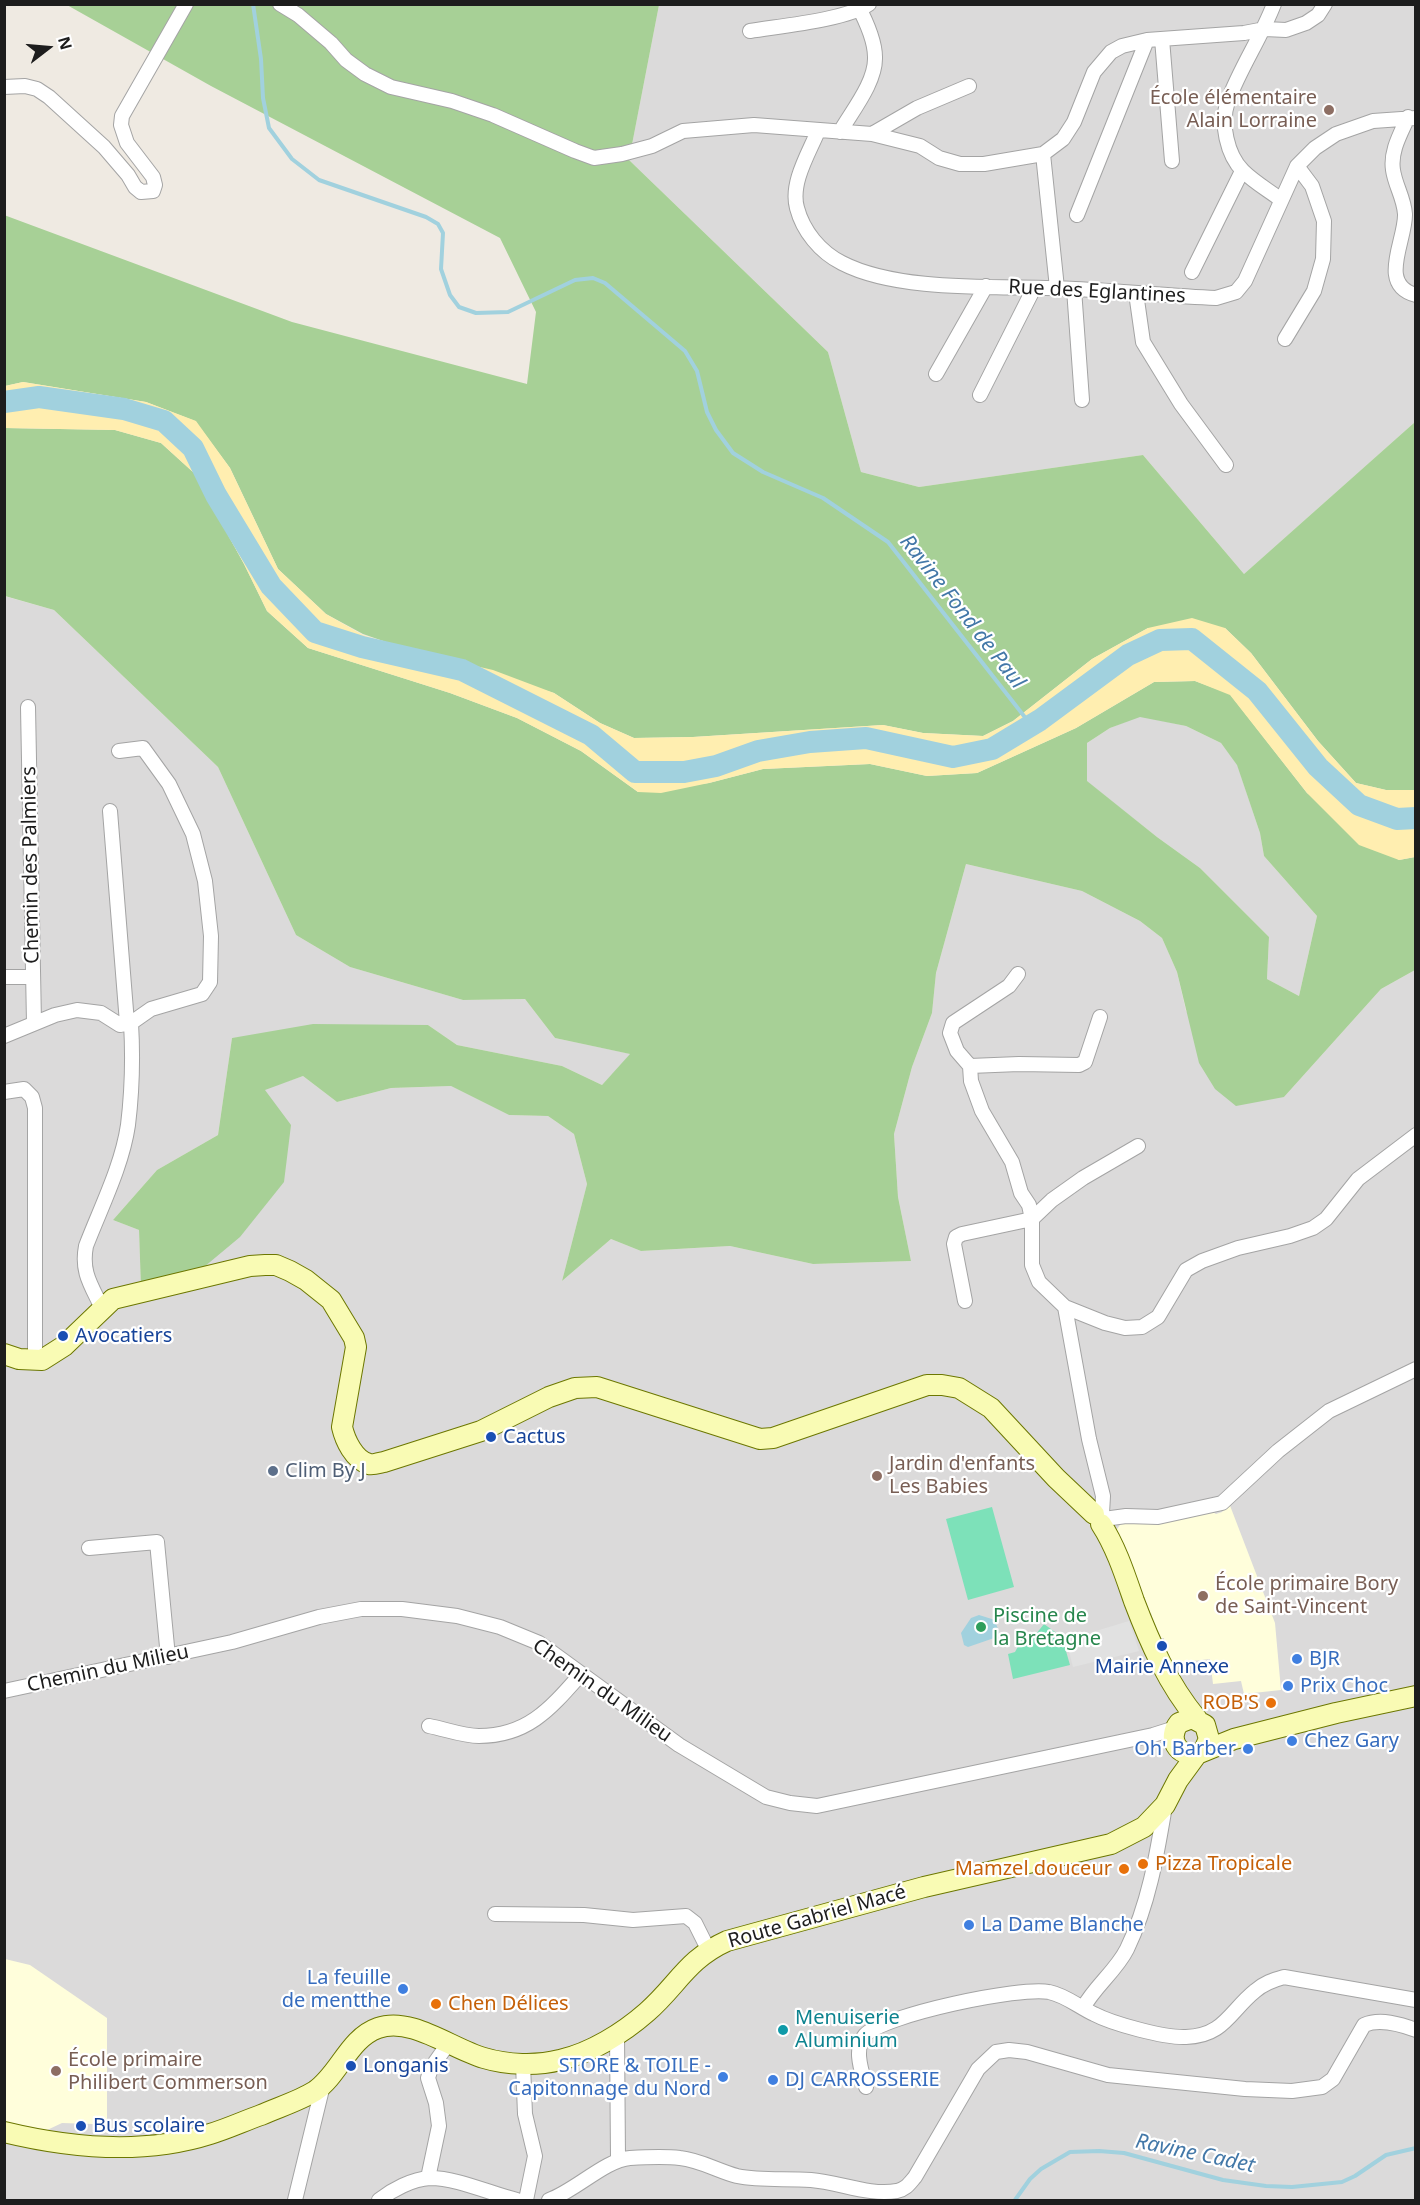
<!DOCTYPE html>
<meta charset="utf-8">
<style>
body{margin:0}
#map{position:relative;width:1420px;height:2205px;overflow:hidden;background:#efeae2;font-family:"Noto Sans",sans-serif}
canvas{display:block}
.frame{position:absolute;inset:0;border:6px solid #1d1d1d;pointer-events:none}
.north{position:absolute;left:18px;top:18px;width:60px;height:60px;-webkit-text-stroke:4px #fff;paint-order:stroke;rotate:74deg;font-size:16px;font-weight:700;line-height:24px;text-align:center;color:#1d1d1d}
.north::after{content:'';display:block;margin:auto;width:21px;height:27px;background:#1d1d1d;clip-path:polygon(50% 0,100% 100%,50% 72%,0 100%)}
</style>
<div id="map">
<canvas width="1420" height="2205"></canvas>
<div class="frame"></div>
<div class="north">N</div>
</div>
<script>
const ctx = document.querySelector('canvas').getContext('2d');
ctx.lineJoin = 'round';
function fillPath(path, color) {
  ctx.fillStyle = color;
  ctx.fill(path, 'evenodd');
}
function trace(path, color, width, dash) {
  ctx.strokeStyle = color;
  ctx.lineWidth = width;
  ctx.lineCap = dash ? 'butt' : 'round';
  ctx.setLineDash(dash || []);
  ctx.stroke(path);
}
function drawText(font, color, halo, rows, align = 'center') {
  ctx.font = font + ' "Noto Sans",sans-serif';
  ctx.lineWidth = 4.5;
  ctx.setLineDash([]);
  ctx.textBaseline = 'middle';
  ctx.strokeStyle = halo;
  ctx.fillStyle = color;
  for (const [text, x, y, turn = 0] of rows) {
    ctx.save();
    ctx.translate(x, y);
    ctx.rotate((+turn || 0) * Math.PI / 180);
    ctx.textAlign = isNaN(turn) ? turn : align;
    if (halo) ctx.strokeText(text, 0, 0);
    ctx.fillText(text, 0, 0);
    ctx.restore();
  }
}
fillPath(new Path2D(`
 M659,5H1415V422L1244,574L1143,455L919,487L861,472L828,352L629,160Z
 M4,596L54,610L218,767L296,935L350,967L463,1000L525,999L555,1038L631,1054L602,1085L562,1066L457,1045L428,1025L232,1038L218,1135L157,1170L113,1220L139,1230L141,1287L265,1089L303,1076L337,1102L391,1088L451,1086L509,1115L548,1116L574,1134L587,1184L562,1281L611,1239L641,1251L730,1246L813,1264L911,1261L898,1197L894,1134L912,1067L932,1013L936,973L966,864L1082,891L1140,921L1162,938L1177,972L1186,1011L1284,1097L1381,989L1415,970V2200H5Z
 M1140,716L1186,726L1221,743L1237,764L1260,833L1264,856L1317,916L1299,996L1267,979L1269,937L1200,868L1157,837L1086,781L1087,743L1110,728Z`), '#dbdada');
fillPath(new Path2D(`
 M1229,1503L1275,1623L1281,1690L1244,1694L1241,1681L1213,1684L1210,1659L1167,1664L1164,1638L1157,1639L1151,1613H1146L1115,1532L1122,1522L1211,1511L1216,1514L1222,1512Z
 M5,1959L30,1965L107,2018V2133L93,2124L62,2123L45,2131L5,2124Z`), '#fffedb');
fillPath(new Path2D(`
 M67,5H659L629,160L828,352L861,472L919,487L1143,455L1244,574L1415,422V790H1386L1356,783L1318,741L1251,653L1225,628H1148L1092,659L1013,721L983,736L923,733L883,725L693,737L634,738L600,723L554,693L415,652L363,634L326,614L278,569L230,468L195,421L146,402L23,382L5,386L4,215L292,322L527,384L536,312L500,238L211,86Z
 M5,428L115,430L161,443L194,473L244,564L267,611L308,648L450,693L517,718L581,751L638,792L709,783L763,769L870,764L927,776L977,773L1076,728L1154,682L1195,681L1230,694L1307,793L1399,860L1415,857V970L1381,989L1284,1097L1236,1106L1215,1089L1199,1063L1177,972L1162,938L1140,921L1082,891L966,864L936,973L932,1013L912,1067L894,1134L898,1197L911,1261L813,1264L730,1246L641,1251L611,1239L562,1281L587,1184L574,1134L548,1116L509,1115L451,1086L391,1088L337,1102L303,1076L265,1090L291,1125L284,1182L240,1237L198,1272L141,1288L139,1230L113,1220L157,1170L218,1135L232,1038L313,1024L428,1025L457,1045L562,1066L602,1085L630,1054L555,1038L525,999L463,1000L350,967L296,935L218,767L54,610L5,596ZM1140,717L1186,726L1221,743L1237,765L1260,833L1264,856L1317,916L1299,996L1267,979L1269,937L1200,868L1157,837L1087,781V743L1110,728Z`), '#a7d096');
fillPath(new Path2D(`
 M23,382L146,402L196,421L230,468L278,569L326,614L363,635L415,652L493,670L554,693L600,723L634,738L693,737L883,725L923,733L983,736L1013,721L1092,659L1148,628L1192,618L1225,628L1251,653L1318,741L1356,783L1386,790H1415V857L1399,860L1359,845L1307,793L1230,695L1195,681L1154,682L1076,728L977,773L927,776L870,764L763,769L709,783L661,793L638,792L581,751L517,718L450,693L308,648L267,611L244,564L194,473L161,443L115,430L5,428V386Z`), '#ffeeb0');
fillPath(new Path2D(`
 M992,1507L1014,1587L968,1600L946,1519Z
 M1044,1624L1062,1637L1070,1665L1013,1679L1008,1654L1015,1652L1023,1637L1036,1634Z`), '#7de1b9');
fillPath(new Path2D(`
 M1129,1621L1139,1651L1073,1667L1066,1640Z`), '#e1e1e1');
fillPath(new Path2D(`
 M979,1615L995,1620L1000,1636L968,1647L964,1645L961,1633L971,1618Z`), '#a1d1de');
trace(new Path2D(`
 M253,4L261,59L263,98L269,128L292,159L319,180L426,217L438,224L443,233L441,269L450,295L459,307L476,313L508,312L575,280L593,278L605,283L685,351L697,371L707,412L716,430L733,453L763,472L823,498L888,542L1031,725
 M1015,2200L1030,2179L1041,2169L1070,2152L1099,2151L1124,2153L1223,2180L1266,2186L1292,2187L1342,2182L1355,2176L1386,2155L1416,2148`), '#a1d1de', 4);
trace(new Path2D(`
 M4,402L39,397L124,409L164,421L193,448L216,495L271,586L315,632L362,647L462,670L591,735L635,772H684L716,766L758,751L810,742L866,738L953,757L992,749L1040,720L1128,655L1160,640L1192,639L1257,691L1318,767L1359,805L1397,819L1416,818`), '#a1d1de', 22);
const street = new Path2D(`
 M280,4L298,15L331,43L346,60L365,74L391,87L452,101L493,115L575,151L594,158L622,154L652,146L683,131L754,125L872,134L920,146L939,158L960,164H984L1043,154L1063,139L1074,122L1094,72L1111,52L1122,46L1147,40L1244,33L1265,29L1286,30L1306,23L1318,15L1325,4
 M1274,4C1261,38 1240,68 1228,101C1220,123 1227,155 1243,171C1254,182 1268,190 1280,199
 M750,31C780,26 846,20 869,4
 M1162,39L1172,161
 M4,87L25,86L37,89L49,97L104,147L128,175L135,187L141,192L153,191L155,185L153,177L127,143L121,125L122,116L186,4
 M1408,117C1401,133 1390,151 1393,170C1395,185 1404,198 1405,214C1406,240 1377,285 1416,295
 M818,131C809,153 790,183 797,208C803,231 820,252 842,263C902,294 1008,285 1075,289C1122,291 1169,296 1216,298L1236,292L1245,281L1297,166L1315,148L1336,134L1373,121L1416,118
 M840,132C852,111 876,82 875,57C875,40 865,19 857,4
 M872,134L917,108L969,86
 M1043,154L1057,288
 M1077,215L1147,40
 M1192,272L1242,171
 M1074,289L1082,400
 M1136,293L1143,342L1181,404L1226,465
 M1285,339L1314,291L1323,259L1324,221L1312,186L1297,166
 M936,374L986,286
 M980,395L1034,288
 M28,707L34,1023
 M119,751L143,748L169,784L193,834L205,881L211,936L210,982L202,994L151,1009L131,1023
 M110,811L127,1023
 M4,977H33
 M1100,1017L1085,1062L1079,1065L1019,1064L970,1066L971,1081L982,1111L1012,1162L1021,1193L1029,1205L1032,1219V1265L1039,1282L1065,1307L1089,1439L1103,1496L1102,1513
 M4,1036L55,1015L77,1010L101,1013L120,1025L131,1023
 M970,1066L957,1051L950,1033L953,1023L1009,986L1018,974
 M4,1092L24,1089L32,1097L35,1108V1360
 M965,1301L954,1244L956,1237L962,1234L1032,1219L1052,1200L1083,1178L1138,1146
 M1065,1307L1105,1323L1125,1328L1142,1327L1158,1317L1186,1270L1202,1261L1238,1248L1290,1236L1313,1228L1326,1219L1358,1179L1416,1135
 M102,1308C91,1285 81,1272 86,1246C101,1207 122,1166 128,1125C132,1092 133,1056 131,1023
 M1104,1519L1126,1516L1158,1517L1222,1503L1278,1451L1329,1411L1416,1369
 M89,1548L157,1542L168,1657
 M4,1691L232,1642L319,1617L361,1609H402L457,1616L500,1627L539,1643L679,1745L766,1797L790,1803L817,1806L1153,1735L1175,1728
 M429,1726C445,1729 463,1736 479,1736C528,1736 551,1708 581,1674
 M495,1914L584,1915L633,1920L686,1916L695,1923L708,1949
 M1083,2008C1095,1986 1116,1971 1127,1949C1149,1904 1157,1854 1165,1806
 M617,2034L618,2159
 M523,2064L525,2114L535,2156L526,2200
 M866,2087C862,2072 853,2049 865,2035C884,2015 1021,1986 1049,1992C1065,1995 1079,2007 1094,2014C1113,2024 1165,2038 1186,2037C1224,2036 1230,2011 1255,1991C1264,1983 1273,1980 1284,1977L1416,2000
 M428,2178L439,2126L436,2103L428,2078L431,2068L448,2044
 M295,2200L323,2085
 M379,2200C392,2190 412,2179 430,2178C458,2178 491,2194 517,2200
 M549,2200C575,2191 605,2160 630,2158C646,2157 664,2156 680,2158C700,2160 718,2171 737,2176C761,2181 786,2178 811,2180C839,2182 869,2196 897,2191C906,2189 909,2184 915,2177L978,2069L996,2052L1009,2050L1027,2052L1108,2075L1245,2089L1292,2091L1322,2087L1333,2079L1364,2025C1380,2018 1400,2024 1416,2030`);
const secondary = new Path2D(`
 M4,1354L19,1359L42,1360L64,1346L113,1299L250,1266L265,1265H276L290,1271L306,1280L331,1300L354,1338L356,1347L342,1427C345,1440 354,1460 369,1464C373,1465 379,1463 384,1462L481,1431L549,1397L575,1388L597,1387L760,1439L773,1438L927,1385H942L959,1388L991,1408L1056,1478L1094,1514
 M1101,1524C1116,1547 1125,1575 1134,1601C1150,1643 1168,1684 1197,1719
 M1204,1750L1209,1739L1205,1725L1192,1718L1179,1723C1167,1738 1177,1757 1197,1754L1234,1739L1336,1713L1416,1696
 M4,2132C70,2148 144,2155 210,2134C227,2129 244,2121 261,2115C279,2107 299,2101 315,2091C339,2075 349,2038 378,2028C411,2016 452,2049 484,2058C507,2065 537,2066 560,2060C591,2053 623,2033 647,2012C677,1986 687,1959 727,1941L924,1887L1111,1844L1144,1827L1165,1805L1178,1780L1197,1754`);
trace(street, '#a4a4a4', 16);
trace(secondary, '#6c7701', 22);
trace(street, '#fff', 14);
trace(secondary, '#f9fbb4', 20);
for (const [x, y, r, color] of [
 [1329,110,6,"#8d6e63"],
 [63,1336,6,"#1a4fb4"],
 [491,1437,6,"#1a4fb4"],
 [273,1471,6,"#5c6f8a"],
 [877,1476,6,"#8d6e63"],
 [1203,1596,6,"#8d6e63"],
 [981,1627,6,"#2e9e5b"],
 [1162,1646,6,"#1a4fb4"],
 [1297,1659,6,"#3f7fe0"],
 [1288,1686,6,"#3f7fe0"],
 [1271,1703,6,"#e8710a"],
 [1292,1741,6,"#3f7fe0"],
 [1248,1749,6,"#3f7fe0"],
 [1143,1864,6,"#e8710a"],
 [1124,1869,6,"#e8710a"],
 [969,1925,6,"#3f7fe0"],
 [403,1989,6,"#3f7fe0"],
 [436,2004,6,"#e8710a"],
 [783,2030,6,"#0f9aa8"],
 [351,2066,6,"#1a4fb4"],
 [56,2071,6,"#8d6e63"],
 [723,2077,6,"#3f7fe0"],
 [773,2080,6,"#3f7fe0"],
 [81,2126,6,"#1a4fb4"]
]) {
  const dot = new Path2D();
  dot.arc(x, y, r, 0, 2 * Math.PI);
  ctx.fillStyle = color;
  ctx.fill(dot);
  trace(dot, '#fff', 2);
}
drawText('20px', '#785e54', '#fff', [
 ["École élémentaire",1317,98,"right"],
 ["Alain Lorraine",1317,121,"right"],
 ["Jardin d'enfants",889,1464],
 ["Les Babies",889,1487],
 ["École primaire Bory",1215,1584],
 ["de Saint-Vincent",1215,1607],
 ["École primaire",68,2060],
 ["Philibert Commerson",68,2083]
], 'left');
drawText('20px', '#1d1d1d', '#fff', [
 ["Rue des Eglantines",1097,292,3],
 ["Chemin des Palmiers",31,865,-91],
 ["Chemin du Milieu",108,1669,-12],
 ["Chemin du Milieu",602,1691,35],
 ["Route Gabriel Macé",817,1917,-16]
]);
drawText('20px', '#164399', '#fff', [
 ["Avocatiers",75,1336],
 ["Cactus",503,1437],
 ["Mairie Annexe",1162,1667,"center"],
 ["Longanis",363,2066],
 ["Bus scolaire",93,2126]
], 'left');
drawText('20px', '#4e5e75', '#fff', [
 ["Clim By J",285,1471]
], 'left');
drawText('20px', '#27864d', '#fff', [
 ["Piscine de",993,1616],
 ["la Bretagne",993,1639]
], 'left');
drawText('20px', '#366cbe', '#fff', [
 ["BJR",1309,1659],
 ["Prix Choc",1300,1686],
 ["Chez Gary",1304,1741],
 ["Oh' Barber",1236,1749,"right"],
 ["La Dame Blanche",981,1925],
 ["La feuille",391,1978,"right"],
 ["de mentthe",391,2001,"right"],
 ["STORE & TOILE -",711,2066,"right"],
 ["Capitonnage du Nord",711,2089,"right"],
 ["DJ CARROSSERIE",785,2080]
], 'left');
drawText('20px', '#c56008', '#fff', [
 ["ROB'S",1259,1703],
 ["Pizza Tropicale",1155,1864,"left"],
 ["Mamzel douceur",1112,1869],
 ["Chen Délices",448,2004,"left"]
], 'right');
drawText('20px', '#0d838f', '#fff', [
 ["Menuiserie",795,2018],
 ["Aluminium",795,2041]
], 'left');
drawText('italic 21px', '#4378a8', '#fff', [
 ["Ravine Fond de Paul",962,612,52],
 ["Ravine Cadet",1195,2154,12]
]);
</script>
